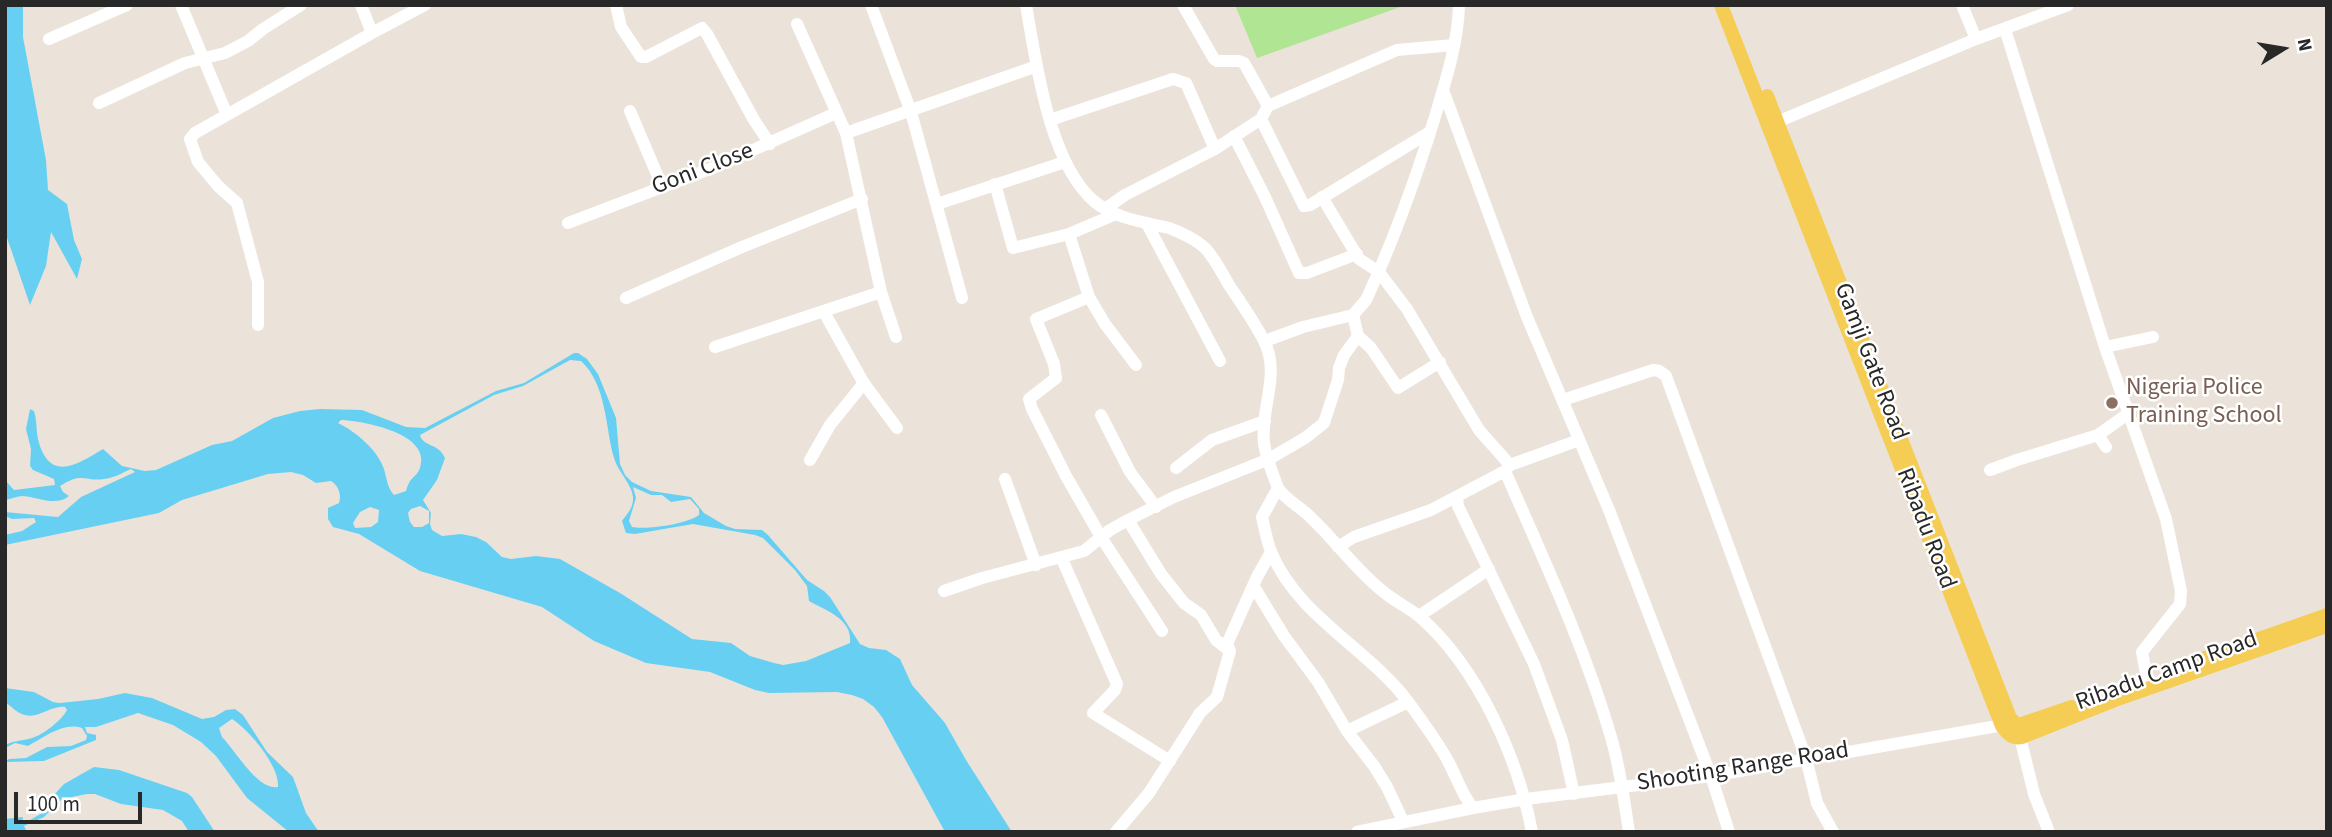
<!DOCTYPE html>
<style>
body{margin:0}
#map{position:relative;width:2332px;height:837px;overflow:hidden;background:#ebe3d9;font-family:"Source Sans 3",sans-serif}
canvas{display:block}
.frame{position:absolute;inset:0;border:7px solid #282828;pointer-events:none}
.north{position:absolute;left:2248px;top:14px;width:70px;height:70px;-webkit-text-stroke:5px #fff;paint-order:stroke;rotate:79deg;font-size:19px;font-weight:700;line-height:28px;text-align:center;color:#282828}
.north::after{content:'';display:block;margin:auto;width:24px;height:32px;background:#282828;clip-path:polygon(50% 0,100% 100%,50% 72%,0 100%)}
.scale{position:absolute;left:14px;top:792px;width:128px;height:32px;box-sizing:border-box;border:4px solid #282828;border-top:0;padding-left:9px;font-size:21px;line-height:24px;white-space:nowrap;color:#282828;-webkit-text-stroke:5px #fff;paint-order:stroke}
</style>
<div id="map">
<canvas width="2332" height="837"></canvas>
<div class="frame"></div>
<div class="north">N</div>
<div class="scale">100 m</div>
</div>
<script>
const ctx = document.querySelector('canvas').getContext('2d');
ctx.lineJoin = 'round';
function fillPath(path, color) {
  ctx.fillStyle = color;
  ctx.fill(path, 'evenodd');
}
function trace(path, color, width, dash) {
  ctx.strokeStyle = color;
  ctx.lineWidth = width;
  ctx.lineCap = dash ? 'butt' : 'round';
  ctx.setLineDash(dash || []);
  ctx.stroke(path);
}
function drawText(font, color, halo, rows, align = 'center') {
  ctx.font = font + ' "Source Sans 3",sans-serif';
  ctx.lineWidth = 5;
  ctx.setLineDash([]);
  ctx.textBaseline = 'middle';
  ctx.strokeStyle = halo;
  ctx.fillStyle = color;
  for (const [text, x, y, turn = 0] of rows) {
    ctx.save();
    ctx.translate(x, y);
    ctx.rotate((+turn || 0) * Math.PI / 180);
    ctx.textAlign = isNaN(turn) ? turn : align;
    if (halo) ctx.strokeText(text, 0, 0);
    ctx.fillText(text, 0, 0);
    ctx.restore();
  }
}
fillPath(new Path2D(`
 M1235,5H1406L1257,58Z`), '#b0e593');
fillPath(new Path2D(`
 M5,5H23V37L46,160L48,190L67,204L74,240L82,259L77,279L51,232L46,266L30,305L5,232Z
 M574,353H578L587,359L598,374L616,418L620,464L625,475L632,482L651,491L691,497L704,513L726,526L735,529L762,530L768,535L807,580L824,591L830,597L860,644L869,648L886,650L900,659L912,685L945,723L966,760L1012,832H945L882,717L874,707L863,699L852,695L837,692L769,693L755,690L710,672L646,663L594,641L542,607L420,571L359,534L333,527L328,519V508L339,503C342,495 338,485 331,481L316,483L303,475L291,472L268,474L182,500L159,513L5,545V535L22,531L36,522L34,518L12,519L5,516V512L58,517L81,497L135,472L131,469C122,473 114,478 104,479C85,482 83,471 60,486L63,492L69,496C56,507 38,497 23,496C17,496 11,499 5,500V480L14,490L55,485L54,479L33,470L30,466L31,449L26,429L30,409L34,411C37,420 36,429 38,439C49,484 78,464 103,449L122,466L145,471L156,470L212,445L232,441L273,418L300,411L320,409L362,410L406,427L425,428L496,391L524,383ZM570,360L581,361C607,385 605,427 614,458C618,472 632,484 633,497C634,507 627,514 622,521L626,533L635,534L693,524L755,535L763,538L795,570L807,586L809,601C825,610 853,619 850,643L806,661L783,665L774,663L750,656L731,643L692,639L620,593L560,559L536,556L511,559L502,557L486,542L476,537L461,534L442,536L432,530L430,524L431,513L423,500L437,480L445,458C439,443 423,447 420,435L494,395L523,386ZM341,420C363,421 432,433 420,468C418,474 413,477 410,481C408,484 407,488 406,491L394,495C387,487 387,479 384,469C378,450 355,431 338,423ZM633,487L651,495H662L671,502L690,499L699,509V515C687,524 647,530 632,527L629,521L636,498ZM420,506L429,511V523L422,527H414L410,522L408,513L411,509ZM370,507L379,510L378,522L371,527L355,528L353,523L360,512Z
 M5,688L34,692L53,702L60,703L98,699L125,693L152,698L202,719L214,717L226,710L235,709L243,715L267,752L293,777L306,813L319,832H289L247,798L216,756L201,742L173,725L138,713L96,727H85L87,733L96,735V740L44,761L5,762L9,759L26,758L47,747L71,746L86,740L87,736L82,728C63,722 45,737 28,746L15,743L5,748V745C15,740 22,741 32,738C43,735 62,720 67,710L65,707C51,705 39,719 25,715C18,714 11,706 5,702ZM232,719C249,730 280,766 278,787C258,791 235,750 222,737L219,728Z
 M94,767L119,770L187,793L192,797L215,832H189L182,821L163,810L121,804L95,794H87L62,799L44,817L24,826L27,832H5V819L23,817L22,822L25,823L49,809L54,795L64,784Z`), '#67d0f2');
trace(new Path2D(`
 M181,5L227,115
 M361,5L372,33
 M616,5L621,27L641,57H646L702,28L707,34L754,120L770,144
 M871,5L911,112L962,298
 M1026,5C1036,62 1049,164 1095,202C1116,219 1144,222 1169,228C1181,232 1198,241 1206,249C1215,259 1222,273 1229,285C1241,303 1253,320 1263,339C1282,373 1260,407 1264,443C1266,458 1273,474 1278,488L1262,517C1265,529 1267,543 1272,554C1299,617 1369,649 1409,703C1422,721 1437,741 1448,761C1456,776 1462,795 1473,808L1526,799L1711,776L2009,724
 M1183,5L1214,59L1217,61H1239L1244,63L1268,106
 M1962,5L1976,39
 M797,24L846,133L881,292L896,337
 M2005,29L2105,347L2166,519L2181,591L2180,604L2142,652L2147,679
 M49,39L127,5
 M1443,90L1527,317L1609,510L1711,776L1729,832
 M99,103L185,63L225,53L248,41L263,29L301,5
 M630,111L662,186
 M1261,119L1304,206L1310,205L1430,132
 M1050,120L1173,79L1186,83L1215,149
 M1777,122L1976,39L2068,5
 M846,133L1037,66
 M1234,136L1265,197L1299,273H1307L1357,254
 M995,184L1013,248L1069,234L1116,214
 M1322,197L1359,259L1379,272L1407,309L1479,430L1510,465
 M937,204L1065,162
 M1105,209L1125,195L1215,149L1261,119L1268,106L1397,50L1454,45
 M568,223L715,167L836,113
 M1147,224L1220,361
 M1069,234L1089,297L1105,324L1136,365
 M1089,297L1036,319L1054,364L1056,378L1029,399L1032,409L1066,476L1101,537L1162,631
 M626,298L742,247L862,199
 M824,312L863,382L897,428
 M258,325V282L237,203L218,186L198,162L190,139L195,133L372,33L425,5
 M1358,336L1371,348L1398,388L1440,362
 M1265,341L1303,327L1353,315L1366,300C1393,242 1415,181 1434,120C1445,83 1458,44 1459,5
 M715,347L881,292
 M2105,347L2153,337
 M1563,400L1653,370L1659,371L1666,376L1806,758L1817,803L1833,832
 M1101,415L1130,472L1156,507
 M2098,435L2106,447
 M810,460L830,425L864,383
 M1176,468L1212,440L1265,421
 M1990,470L2017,460L2098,435L2129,413
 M1505,471C1543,558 1584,645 1611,737C1620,767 1624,800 1629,832
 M1005,479L1036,565
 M1278,488C1285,499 1297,505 1306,513C1334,538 1355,570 1385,593C1396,602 1409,608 1420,617C1478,668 1518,758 1532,832
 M1457,497L1458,506L1534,664L1562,740L1574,794
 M1128,520L1161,574L1184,603L1201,615L1216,640L1230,651
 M1338,547L1354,537L1431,510L1505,471L1510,465L1579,440
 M1062,559L1117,684L1115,690L1093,713L1170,761
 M1254,587L1284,636L1318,682L1347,731L1374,766L1387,787L1403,821
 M944,591L982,578L1084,551L1110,530L1128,520L1174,497L1269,459L1305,438L1324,423L1338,380L1339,368L1344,355L1358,336L1353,315
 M1419,616L1489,569
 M2018,729L2034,794L2049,832
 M1347,731L1408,702
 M1116,832L1149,793L1200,713L1217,697L1230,651L1227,644L1257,577L1271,552
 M1357,832L1473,808`), '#fff', 12);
trace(new Path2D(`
 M1721,5L2002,726C2008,734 2012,739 2022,737L2115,700L2327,626
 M1767,96L2010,718L2017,725L2022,724L2072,707
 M2196,661L2327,615`), '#f5cc54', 14);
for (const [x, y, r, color] of [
 [2112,403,7,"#8d6e63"]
]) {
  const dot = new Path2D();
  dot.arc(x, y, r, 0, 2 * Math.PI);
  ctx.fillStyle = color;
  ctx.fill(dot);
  trace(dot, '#fff', 2.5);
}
drawText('24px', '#282828', '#fff', [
 ["Goni Close",703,170,-21],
 ["Gamji Gate Road",1870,362,69],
 ["Ribadu Road",1925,529,69],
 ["Ribadu Camp Road",2167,672,-20],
 ["Shooting Range Road",1743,768,-9]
]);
drawText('24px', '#785e54', '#fff', [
 ["Nigeria Police",2126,389],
 ["Training School",2126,417]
], 'left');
</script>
